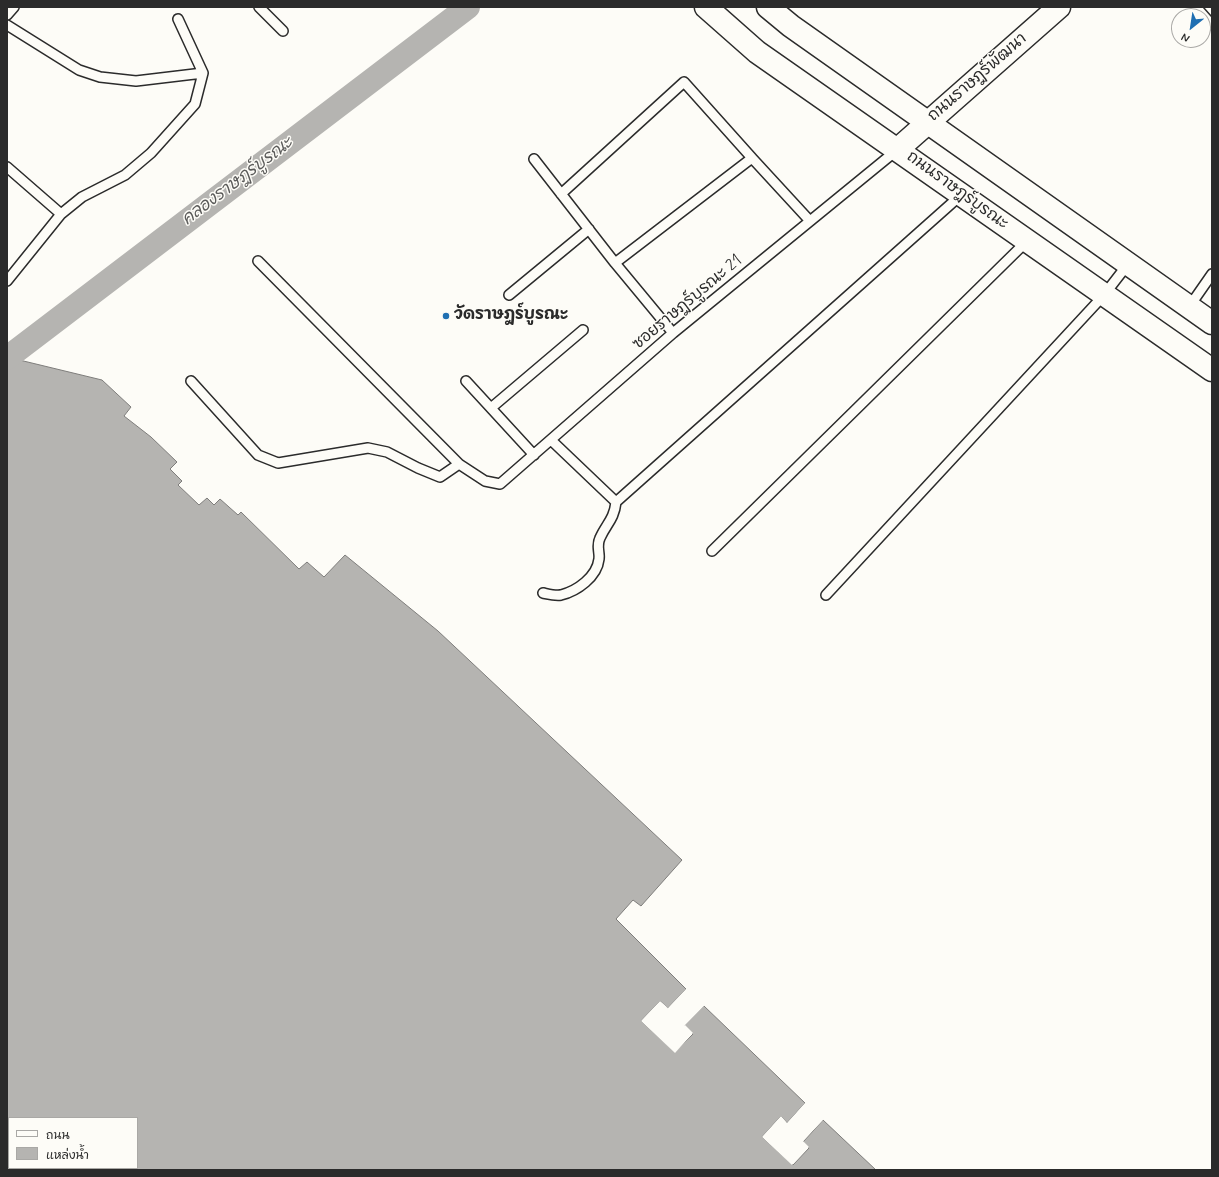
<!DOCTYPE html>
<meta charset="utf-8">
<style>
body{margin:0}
#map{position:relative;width:1219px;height:1177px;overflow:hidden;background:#fdfcf7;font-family:Mynerve,"Playpen Sans Thai",sans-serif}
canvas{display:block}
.frame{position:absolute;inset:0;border:8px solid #2b2b2b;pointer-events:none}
.legend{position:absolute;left:8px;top:1117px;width:130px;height:52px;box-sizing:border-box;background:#fdfcf7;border:1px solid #a9a8a5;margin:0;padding:5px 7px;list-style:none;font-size:12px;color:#2b2b2b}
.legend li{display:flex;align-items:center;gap:8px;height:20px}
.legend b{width:20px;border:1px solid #a9a8a5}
.north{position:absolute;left:1171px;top:8px;width:40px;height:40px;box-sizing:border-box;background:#fdfcf7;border:1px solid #a9a8a5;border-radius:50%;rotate:210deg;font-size:11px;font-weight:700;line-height:16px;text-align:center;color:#2b2b2b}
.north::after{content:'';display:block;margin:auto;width:14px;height:18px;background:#1f6fb2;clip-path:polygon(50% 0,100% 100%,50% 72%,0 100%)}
</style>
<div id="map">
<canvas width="1219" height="1177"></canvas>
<div class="frame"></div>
<ul class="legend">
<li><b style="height:5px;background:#fdfcf7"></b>ถนน</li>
<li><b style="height:11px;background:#b5b4b1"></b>แหล่งน้ำ</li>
</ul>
<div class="north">N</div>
</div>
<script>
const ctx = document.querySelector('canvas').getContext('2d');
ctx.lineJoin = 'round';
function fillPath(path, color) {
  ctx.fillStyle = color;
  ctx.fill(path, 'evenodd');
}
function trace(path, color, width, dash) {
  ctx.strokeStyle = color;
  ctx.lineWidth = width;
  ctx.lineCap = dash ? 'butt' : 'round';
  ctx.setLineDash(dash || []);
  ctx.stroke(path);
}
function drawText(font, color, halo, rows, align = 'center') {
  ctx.font = font + ' Mynerve,"Playpen Sans Thai",sans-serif';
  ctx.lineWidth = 3;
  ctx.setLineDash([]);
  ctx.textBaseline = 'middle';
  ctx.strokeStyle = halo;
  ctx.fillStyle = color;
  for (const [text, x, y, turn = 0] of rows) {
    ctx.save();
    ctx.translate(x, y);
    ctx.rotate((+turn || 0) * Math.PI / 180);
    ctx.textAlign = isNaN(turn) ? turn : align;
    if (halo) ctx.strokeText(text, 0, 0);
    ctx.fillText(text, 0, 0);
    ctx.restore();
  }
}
const water = new Path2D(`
 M7,357L102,380L131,407L124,416L151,437L177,462L170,469L182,481L178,485L199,505L207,498L214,505L220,499L238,515L241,512L299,569L307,562L324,577L345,555L438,631L682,860L641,906L633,900L616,919L686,989L668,1008L660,1001L641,1021L675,1052L693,1034L684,1025L704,1006L805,1103L787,1123L781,1116L762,1137L793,1165L809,1148L803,1142L823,1120L876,1170H7ZM9,1118H137V1168H9Z`);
fillPath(water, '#b5b4b1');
trace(water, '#7e7d7b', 1);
fillPath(new Path2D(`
 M686,989L688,990L669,1009L660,1004L644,1021L675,1050L690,1034L683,1024L702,1004L704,1006L685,1025L693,1033L675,1053L641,1021L660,1001L668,1008Z
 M805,1103L807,1105L788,1124H786L781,1119L765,1137L792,1162L806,1147L801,1140L822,1118L823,1120L803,1141L809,1147L792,1165L762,1137L781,1116L787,1123Z`), '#fdfcf7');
trace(new Path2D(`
 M7,358L468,7`), '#b5b4b1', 24);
const service = new Path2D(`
 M259,7L283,31
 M1196,7L1212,25
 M7,15L14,7
 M7,25L79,70L100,77L136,81L203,73
 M534,159L615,263
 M7,167L61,214
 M561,194L684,82L752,158
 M258,261L459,464
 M7,281L61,214L82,197L125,175L151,153L195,104L203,73L178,19
 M509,295L589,229
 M1189,307L1212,274
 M673,333L615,263L752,158L810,221
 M191,381L258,455L278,463L368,448L387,452L418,468L440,477L459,464L485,481L500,484L673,333L897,150
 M466,381L534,455
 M491,408L583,330
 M616,502L961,195
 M712,551L1027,241
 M543,593C548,594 555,596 561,595C577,591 597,577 599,559C600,552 596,546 600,538C606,524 614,520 616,502L551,440
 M826,595L1104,295L1128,264`);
const tertiary = new Path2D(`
 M898,149L1059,7`);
const secondary = new Path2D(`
 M706,7L757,52L1212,370
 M768,7L791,26L1212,323`);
trace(service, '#2b2b2b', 12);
trace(tertiary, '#2b2b2b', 25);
trace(secondary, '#2b2b2b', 25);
trace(service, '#fdfcf7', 9);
trace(tertiary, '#fdfcf7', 22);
trace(secondary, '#fdfcf7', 22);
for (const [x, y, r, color] of [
 [446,316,4,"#1f6fb2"]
]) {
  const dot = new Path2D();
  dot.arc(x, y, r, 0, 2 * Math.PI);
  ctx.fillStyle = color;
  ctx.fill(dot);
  trace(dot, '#fdfcf7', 1.5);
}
drawText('16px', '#2b2b2b', '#fdfcf7', [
 ["ถนนราษฎร์พัฒนา",978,78,-41],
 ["ถนนราษฎร์บูรณะ",957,191,36],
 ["ซอยราษฎร์บูรณะ 21",688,303,-40]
]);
drawText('bold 16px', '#2b2b2b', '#fdfcf7', [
 ["วัดราษฎร์บูรณะ",454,316]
], 'left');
drawText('italic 17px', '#5b5b5a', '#fdfcf7', [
 ["คลองราษฎร์บูรณะ",238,182,-37]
]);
</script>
